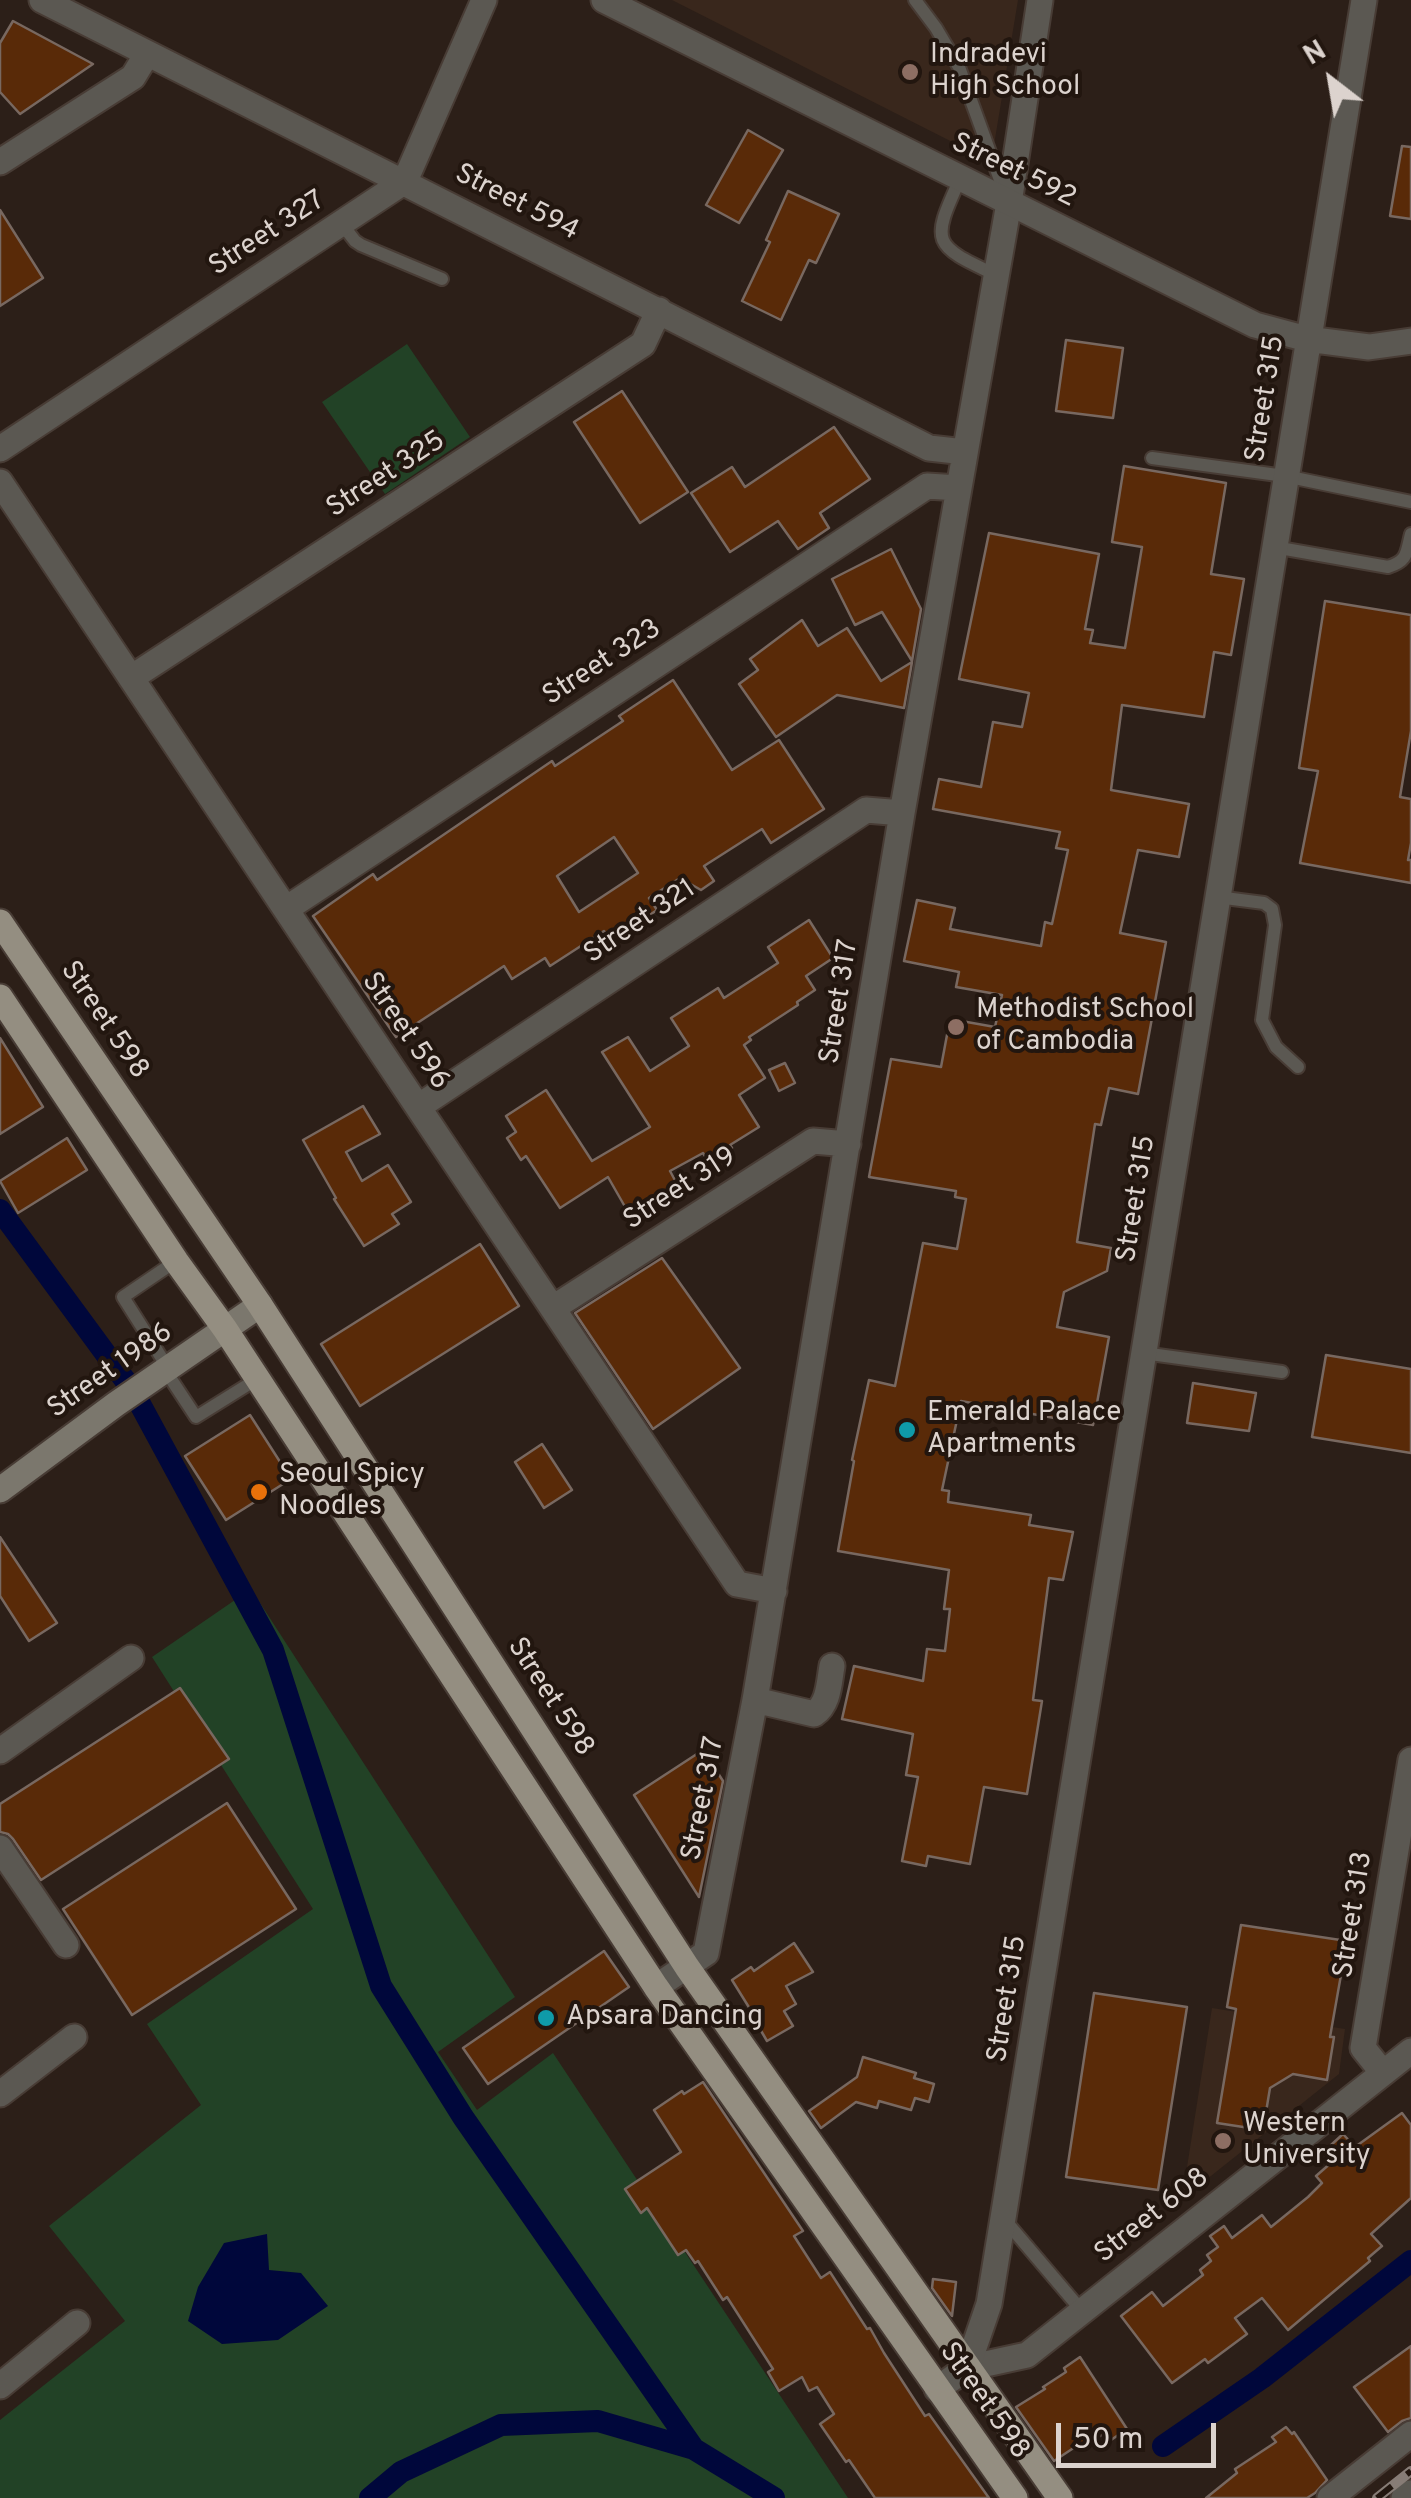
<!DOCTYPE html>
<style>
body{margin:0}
#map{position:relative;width:1411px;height:2498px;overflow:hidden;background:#2c1f18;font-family:Overpass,sans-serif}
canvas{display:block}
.north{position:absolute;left:1281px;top:30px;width:100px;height:100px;-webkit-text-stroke:8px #22160f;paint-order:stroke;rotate:329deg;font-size:28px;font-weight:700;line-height:40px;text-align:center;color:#dcd3ce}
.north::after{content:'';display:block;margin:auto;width:35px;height:45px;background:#dcd3ce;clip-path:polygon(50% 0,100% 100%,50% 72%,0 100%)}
.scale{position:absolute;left:1056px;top:2423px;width:160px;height:45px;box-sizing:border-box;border:5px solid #dcd3ce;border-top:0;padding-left:12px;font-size:30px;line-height:35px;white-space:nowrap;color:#dcd3ce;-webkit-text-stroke:8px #22160f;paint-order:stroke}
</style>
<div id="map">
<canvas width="1411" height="2498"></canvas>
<div class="north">N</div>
<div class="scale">50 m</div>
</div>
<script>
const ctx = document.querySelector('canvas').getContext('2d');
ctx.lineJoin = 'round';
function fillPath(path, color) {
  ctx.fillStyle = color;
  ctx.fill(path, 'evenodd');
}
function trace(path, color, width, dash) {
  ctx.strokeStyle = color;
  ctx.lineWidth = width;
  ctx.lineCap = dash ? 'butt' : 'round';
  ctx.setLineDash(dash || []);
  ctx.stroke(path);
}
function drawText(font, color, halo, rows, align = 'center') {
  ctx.font = font + ' Overpass,sans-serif';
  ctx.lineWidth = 8;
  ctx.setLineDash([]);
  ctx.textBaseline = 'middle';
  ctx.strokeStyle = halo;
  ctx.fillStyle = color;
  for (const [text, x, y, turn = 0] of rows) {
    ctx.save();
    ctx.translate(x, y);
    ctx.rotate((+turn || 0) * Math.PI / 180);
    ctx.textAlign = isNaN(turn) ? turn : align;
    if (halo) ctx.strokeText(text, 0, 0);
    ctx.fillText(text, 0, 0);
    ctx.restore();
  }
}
fillPath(new Path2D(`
 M672,0H1018L994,145L978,155Z
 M1212,2008L1345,2029L1339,2074L1182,2199Z`), '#39271c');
fillPath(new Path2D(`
 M407,344L470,437L385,494L322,402Z
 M251,1589L515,1997L438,2052L477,2110L553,2053L848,2498H0V2420L125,2321L49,2226L201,2105L147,2024L313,1909L152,1657Z`), '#224226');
fillPath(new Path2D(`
 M267,2234L269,2270L301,2273L328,2306L278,2340L222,2344L188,2321L198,2287L224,2243Z`), '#00073b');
trace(new Path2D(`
 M0,1210L133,1391L273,1650L381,1986L463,2117L694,2449
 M1163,2446L1262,2378L1411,2261
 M370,2498L401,2472L501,2425L598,2421L694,2449L774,2498`), '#00073b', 22);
const building = new Path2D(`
 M13,21L93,64L20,114L0,92V43Z
 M748,130L783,150L739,223L706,205Z
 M1402,146L1411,147V219L1390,216Z
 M788,191L839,214L816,263L809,260L781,320L742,301L770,242L766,240Z
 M0,210L43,278L0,306Z
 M1066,340L1123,348L1113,418L1056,411Z
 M622,391L688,492L640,523L574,422Z
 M834,427L870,479L820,513L829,528L798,549L778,521L730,552L691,493L732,467L745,487Z
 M1124,466L1226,483L1211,574L1244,579L1231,655L1214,652L1204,717L1122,705L1111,790L1189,804L1179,857L1138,850L1120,933L1166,942L1138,1094L1109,1088L1101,1125L1095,1124L1077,1242L1111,1248L1107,1271L1064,1292L1057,1327L1109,1337L1093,1425L961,1401L942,1490L949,1491L948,1502L1031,1515L1029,1525L1073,1532L1063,1580L1049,1578L1033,1700L1042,1701L1027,1794L984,1787L970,1864L928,1856L926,1866L902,1861L918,1777L906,1775L913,1734L842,1719L854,1666L923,1681L927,1649L945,1651L950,1609H944L949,1570L838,1551L854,1461L852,1460L869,1380L895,1386L923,1243L957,1249L966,1199L955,1197L956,1191L869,1177L891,1059L941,1067L950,1019L995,1027L1002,995L956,987L959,972L904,961L917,900L955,908L950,929L1041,946L1045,922L1052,924L1068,850L1056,848L1060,832L933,809L939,779L981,787L993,722L1022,727L1029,693L959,679L989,533L1099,554L1085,629L1093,630L1090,643L1125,648L1142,547L1112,542Z
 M891,549L921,609L912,661L882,612L855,625L832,579Z
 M1325,601L1411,615V731L1400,797L1411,799V843L1408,860H1411V883L1300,863L1318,771L1299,768Z
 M802,620L818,646L847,628L881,681L912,662L904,708L837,695L776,737L739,684L758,670L750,659Z
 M673,680L732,770L779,740L824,809L771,843L762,829L704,866L714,881L701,890L680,878L649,898L657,910L611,941L604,931L550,966L545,958L512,979L504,966L396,1037L313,916L373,874L377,880L552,761L555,766L623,721L619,716ZM614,837L638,873L579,912L557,876Z
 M809,920L833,958L806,976L815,990L797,1002L798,1005L749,1037L751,1040L744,1045L765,1078L739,1095L759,1127L730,1145L732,1148L708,1161L703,1153L670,1171L677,1184L628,1212L608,1177L560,1208L526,1156L521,1160L507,1138L516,1132L506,1116L546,1090L592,1161L650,1127L602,1052L628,1037L650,1071L689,1046L671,1018L718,988L724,998L778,963L768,947Z
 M0,1038L43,1107L0,1134Z
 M785,1063L795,1083L779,1091L769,1070Z
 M363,1106L380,1134L346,1152L362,1181L388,1165L411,1202L392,1214L399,1224L364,1246L334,1199L336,1198L303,1140Z
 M67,1138L87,1170L18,1213L0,1181Z
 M480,1244L519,1306L360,1406L321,1344Z
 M662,1258L740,1368L653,1429L575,1313Z
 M1326,1355L1411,1369V1453L1312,1437Z
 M1193,1383L1256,1393L1249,1431L1187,1423Z
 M250,1415L291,1479L226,1520L185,1456Z
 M542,1444L572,1490L544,1508L515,1462Z
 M0,1537L57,1623L29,1641L0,1596Z
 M180,1688L229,1759L41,1880L13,1839L8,1834L0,1832V1804Z
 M703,1750L723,1781L699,1897L634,1795Z
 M227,1803L296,1909L132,2015L63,1909Z
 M1241,1925L1347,1941L1330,2037H1334L1327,2080L1293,2074L1270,2088L1263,2130L1217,2123L1236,2009L1227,2007Z
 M794,1943L813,1972L786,1986L796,2004L784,2011L793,2026L767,2041L749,2010L750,2009L732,1980L751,1967L754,1971Z
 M604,1951L629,1987L488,2084L463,2048Z
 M1094,1993L1187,2007L1158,2190L1066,2177Z
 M863,2057L916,2073L914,2078L934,2084L929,2102L915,2098L911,2110L879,2101L877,2108L856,2102L821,2128L809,2111L857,2077Z
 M703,2082L803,2231L794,2236L821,2278L830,2272L867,2329L870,2328L884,2353L925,2416L929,2414L989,2498H875L849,2460L846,2462L820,2424L834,2414L817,2387L809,2391L802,2377L779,2391L768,2372L773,2369L727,2297L723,2300L698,2261L695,2263L686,2250L678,2255L647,2208L641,2213L625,2189L681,2152L654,2110L682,2091L684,2094Z
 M1402,2113L1411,2125V2198L1371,2234L1382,2246L1368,2258L1370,2261L1288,2330L1262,2298L1235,2318L1247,2334L1208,2363L1205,2359L1172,2383L1121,2316L1152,2292L1163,2306L1203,2275L1200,2270L1211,2261L1207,2255L1218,2247L1210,2236L1224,2226L1232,2238L1262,2215L1271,2227L1308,2197L1322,2183L1316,2176L1340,2155L1331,2145L1343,2134L1355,2147Z
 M933,2279L956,2282L952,2316L932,2288Z
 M1411,2346V2418L1402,2421L1388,2432L1354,2387Z
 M1080,2357L1127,2429L1111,2440L1106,2432L1084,2447L1081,2443L1054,2461L1016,2407L1045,2389L1043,2387L1066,2372L1064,2368Z
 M1286,2427L1292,2434L1294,2432L1327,2480L1315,2493L1307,2498H1206L1237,2473L1235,2469L1276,2442L1272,2437Z`);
fillPath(building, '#592a08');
trace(building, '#786860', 2.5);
const service = new Path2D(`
 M915,0L936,28L959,67L1004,191
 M960,179C930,244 933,245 996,275
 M341,223L355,241L361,245L442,279
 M1152,458L1285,476L1411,502
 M1274,547L1388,567C1408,561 1406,553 1411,534
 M1217,897L1264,903L1272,909L1275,925L1262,1020L1276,1047L1298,1067
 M1143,1353L1282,1372
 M168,1368L123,1297L176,1261
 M165,1370L196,1417L257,1379
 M1004,2219L1082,2311`);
const minor = new Path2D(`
 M42,0L929,448L965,452
 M0,162L133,77L147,54
 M0,449L405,181L484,0
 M0,482L737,1584L774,1591
 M131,678L643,344L659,310
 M286,909L927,486L959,488
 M418,1107L866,810L902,813
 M553,1308L813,1141L848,1144
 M755,1700L814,1714C829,1704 829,1683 832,1666
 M0,1751L131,1658
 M0,1848L66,1945
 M656,1987L706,1953L755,1700L902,813L1009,203L1040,0
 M1383,2073L1363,2048L1411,1760
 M0,2094L74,2037
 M967,2368L1027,2355L1411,2051
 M0,2386L77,2323
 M1330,2498L1411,2434
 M1404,2498L1411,2493`);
const tertiary = new Path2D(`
 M604,0L1255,325L1307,339L1369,347L1411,341
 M937,2389L967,2368L989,2304L1364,0`);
const secondary = new Path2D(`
 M0,1490L116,1404L260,1305`);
const primary = new Path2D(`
 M0,922L260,1305L687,1967L1060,2498
 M0,997L176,1261L225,1329L656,1987L1015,2498`);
trace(service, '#483c35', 16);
trace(minor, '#483c35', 29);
trace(tertiary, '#483c35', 29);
trace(secondary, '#483c35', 29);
trace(primary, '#483c35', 29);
trace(service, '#5b5852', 12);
trace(minor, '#5b5852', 25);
trace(tertiary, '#5b5852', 25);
trace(secondary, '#7b776d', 25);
trace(primary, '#948e81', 25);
const rail = new Path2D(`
 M1377,2498L1411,2471`);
trace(rail, '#877c76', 10);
trace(rail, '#22160f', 6, [19]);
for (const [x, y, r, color] of [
 [910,72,10,"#8d6e63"],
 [956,1027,10,"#8d6e63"],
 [907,1430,10,"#0f9aa8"],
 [259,1492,10,"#e8710a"],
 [546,2018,10,"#0f9aa8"],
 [1223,2141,10,"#8d6e63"]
]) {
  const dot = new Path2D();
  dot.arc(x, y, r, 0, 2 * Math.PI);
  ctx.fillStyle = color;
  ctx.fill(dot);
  trace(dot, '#22160f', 4);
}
drawText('28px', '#dcd3ce', '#22160f', [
 ["Indradevi",930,56],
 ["High School",930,88],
 ["Methodist School",976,1011],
 ["of Cambodia",976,1043],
 ["Emerald Palace",927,1414],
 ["Apartments",927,1446],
 ["Seoul Spicy",279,1476],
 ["Noodles",279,1508],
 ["Apsara Dancing",566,2018],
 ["Western",1243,2125],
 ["University",1243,2157]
], 'left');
drawText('28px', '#dcd3ce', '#22160f', [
 ["Street 592",1013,172,26],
 ["Street 594",516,204,27],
 ["Street 327",268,235,-33],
 ["Street 315",1267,399,-81],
 ["Street 325",387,476,-33],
 ["Street 323",603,664,-33],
 ["Street 321",641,923,-34],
 ["Street 317",841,1002,-81],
 ["Street 598",103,1021,56],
 ["Street 596",404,1032,56],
 ["Street 319",681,1190,-33],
 ["Street 315",1138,1199,-81],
 ["Street 1986",111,1372,-35],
 ["Street 598",549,1698,57],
 ["Street 317",705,1799,-79],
 ["Street 313",1355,1915,-81],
 ["Street 315",1009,1999,-81],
 ["Street 608",1153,2217,-38],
 ["Street 598",983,2402,55]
]);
</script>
